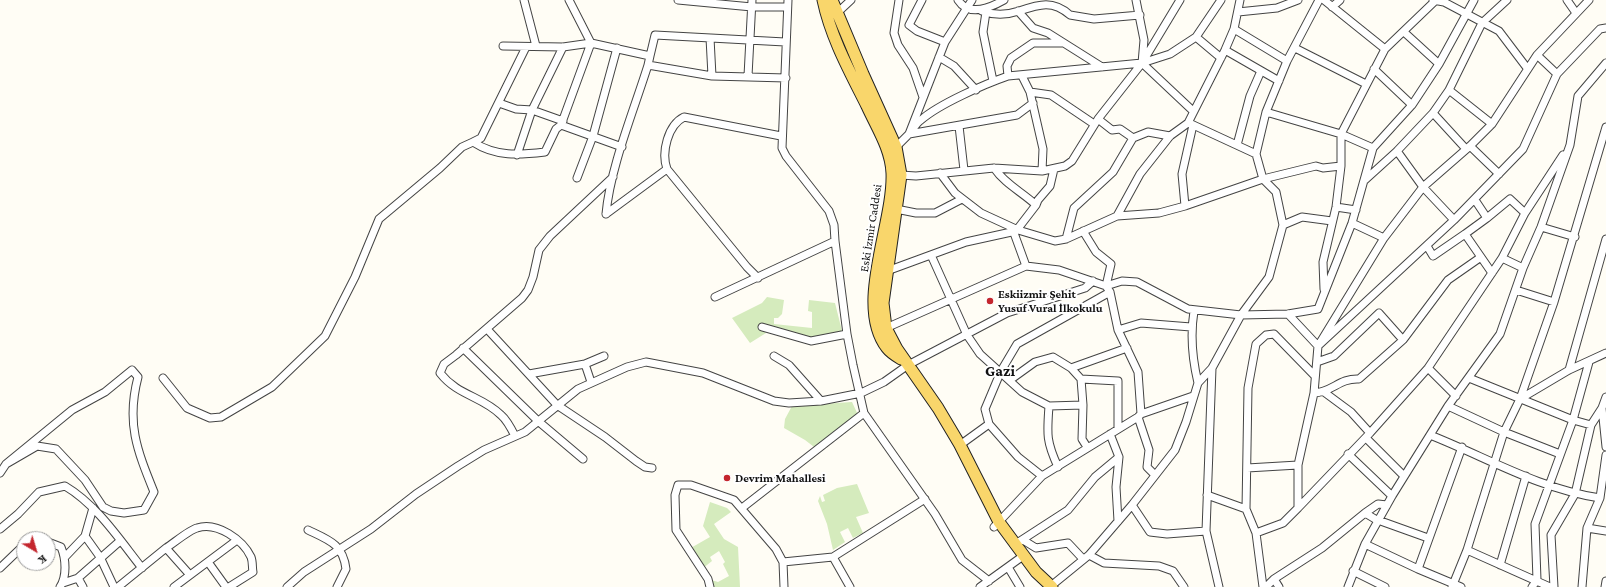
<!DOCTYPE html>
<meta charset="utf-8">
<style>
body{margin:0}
#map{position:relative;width:1606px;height:587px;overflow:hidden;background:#fffdf5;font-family:"Crimson Pro",serif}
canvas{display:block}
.north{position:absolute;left:16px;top:531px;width:40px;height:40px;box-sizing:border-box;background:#fff;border:1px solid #a0a0a0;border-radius:50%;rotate:142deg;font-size:11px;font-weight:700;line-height:16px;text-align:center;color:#111}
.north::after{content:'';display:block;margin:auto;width:14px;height:18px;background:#c4262e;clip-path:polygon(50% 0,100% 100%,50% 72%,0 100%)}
</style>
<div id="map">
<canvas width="1606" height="587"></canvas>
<div class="north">K</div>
</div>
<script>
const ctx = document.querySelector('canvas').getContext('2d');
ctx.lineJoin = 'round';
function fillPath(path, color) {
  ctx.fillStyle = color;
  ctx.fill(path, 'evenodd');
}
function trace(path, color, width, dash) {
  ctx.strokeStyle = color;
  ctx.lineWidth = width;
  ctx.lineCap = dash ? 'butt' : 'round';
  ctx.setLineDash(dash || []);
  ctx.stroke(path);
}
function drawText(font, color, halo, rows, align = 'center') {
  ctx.font = font + ' "Crimson Pro",serif';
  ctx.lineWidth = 4;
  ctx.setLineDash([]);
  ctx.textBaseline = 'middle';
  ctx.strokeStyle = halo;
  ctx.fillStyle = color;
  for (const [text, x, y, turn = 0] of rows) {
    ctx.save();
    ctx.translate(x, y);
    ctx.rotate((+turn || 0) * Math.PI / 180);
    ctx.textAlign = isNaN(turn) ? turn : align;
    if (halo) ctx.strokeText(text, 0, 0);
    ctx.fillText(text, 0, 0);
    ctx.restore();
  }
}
fillPath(new Path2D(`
 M767,297L784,300L782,314L778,318H774V324L812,328V312L808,311L809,300L835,303L843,335L811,341L762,327L766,333L750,343L732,318L762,303Z
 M852,402L859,417L818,450L805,440L784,428L785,419L792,406Z
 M857,484L869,513L856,517L863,533L853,538L848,528L840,532L845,542L833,550L827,524L818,501L820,496L822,502L825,501L823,495L837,488Z
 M710,502L727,508L731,512L714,524L724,539L738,547L740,587H710L708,579L718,582L729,576L723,564L725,562L719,551L710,557L712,561L702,569L689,549L710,537L703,526Z`), '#d5ebbd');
const minor = new Path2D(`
 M524,0L536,46
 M678,0L752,7H787
 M788,0L782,148L786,156L829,211L834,225L835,241L847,334L853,365L864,413L935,514L962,560L989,581
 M899,0L894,33L898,45L913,68L923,97
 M922,0L909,25L917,31L945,42
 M958,0C969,17 990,8 1004,0
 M1180,0L1142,63L1193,111
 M1324,0L1385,49
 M1433,0L1444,2L1499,31L1527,68
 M1567,0L1576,13
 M1332,7L1340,0
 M982,11C993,15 1007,15 1019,11C1040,4 1053,0 1070,15L1094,19L1140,15
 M1018,11L1033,28L1048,33L1102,67
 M986,12L983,32L993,81
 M1238,12L1277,8L1298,0
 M836,14L851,0
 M1234,29L1287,61
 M1404,32L1439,64
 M1196,37L1221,58
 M710,38L712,76
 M503,46L563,47L591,43L650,56L648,65L712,76L786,78
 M1295,48L1366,84
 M1225,50L1279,81
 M1537,55L1557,74
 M650,56L655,35L785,42
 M939,57L954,66L976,90
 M1374,69L1412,105
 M748,76L752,0
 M1008,76L1007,66L1011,58L1033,43H1062
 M1022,76L1030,92L1051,95L1094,124
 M1449,90L1492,124
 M1030,92L1043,149L1042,171
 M499,103L516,109L532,110L563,121
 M1266,112L1341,134L1373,148
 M1433,113L1466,149
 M1098,119L1112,130L1120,129L1133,138L1148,132L1170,136
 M1189,123L1256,154
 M561,125L622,147
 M959,126L964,170
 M909,134C913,130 916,123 921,120C939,104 985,84 1008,76L1142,63L1144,40L1136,0
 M909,134L1017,115L1033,103
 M473,142L481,138L526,47
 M1237,145L1250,96L1261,71
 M1470,146L1499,174
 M896,147L909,134L945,42L972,0
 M1397,151L1423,187L1454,220
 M517,155L532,110L563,47
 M994,168C1005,184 1022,192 1036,205
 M940,173L955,193L981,213L1018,230L1055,241L1066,239L1117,216L1159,213L1185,206L1263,179L1316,166L1323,168L1341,166
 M901,175L916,176L994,168L1042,171L1065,166L1072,161L1098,119L1142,63L1170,54L1196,37L1221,0
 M577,178L593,136L617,48
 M1365,180L1397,151L1433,113L1449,90L1482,23L1507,0
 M1475,200L1487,218L1510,199L1525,213
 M1185,206L1182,174L1193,125
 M1336,207L1356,210
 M896,209L916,213H935L962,199
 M606,214C610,168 634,110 648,65
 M606,214L667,169
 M1117,216L1140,174L1170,136L1188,123L1225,50L1234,29L1240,0
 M1487,218L1465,234L1492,273
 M1352,223L1384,238
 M1283,225L1302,217L1332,221
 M1541,227L1575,237
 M1083,231L1096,252L1111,264L1106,286L1110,292L1118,330L1138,372L1141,414
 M1014,233L1026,266L1059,270L1106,286L1122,281L1137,282L1188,309L1241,315L1269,277L1283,225L1276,192L1263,179L1256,154L1266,112L1287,61L1319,0
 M1066,239L1074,208L1113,172L1133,138
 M1427,246L1433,256L1465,234
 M931,255L967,335L980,354L1022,392L1049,406L1083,405
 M1502,258L1523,268
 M887,271L966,242L1016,231L1036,205L1038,200L1050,186L1054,169
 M758,278L747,267L667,169C661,152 668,125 684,117L781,136
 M1324,289L1323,262L1336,207L1341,166V134L1385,49L1435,1
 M1516,290L1554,302
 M715,297L835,241
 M1194,311C1190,336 1192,358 1198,383
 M1288,314L1318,346L1454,220L1523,149L1557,74L1600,29L1606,28
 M762,327L811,341L847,334
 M886,328L1026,266
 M487,329L557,405L605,437L636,461L645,467L652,468
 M1118,330L1141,323L1191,327
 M463,348L538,421L583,459
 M774,356L789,365L821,401
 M1317,362L1334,356L1379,313L1403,340
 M585,364L591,382
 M1071,368L1127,348
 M1212,368L1206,531L1219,587
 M1428,368L1456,396
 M1569,370L1606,239
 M529,374L585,364L604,356
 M163,378L187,408L210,418L221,417L272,387L325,336L355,277L379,219L440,168L462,147L473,142C496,157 519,155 545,152L556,129L561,125L591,43L569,0
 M1469,378L1573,420L1591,425L1602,408
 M1081,379L1118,381V429
 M1010,380L1035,362L1053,357L1071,368L1081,379L1083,405L1082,439L1087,447
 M1324,392L1351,412L1370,433
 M1314,393C1333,392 1339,378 1359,379L1403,340L1448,280L1481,257
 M1606,397L1602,408L1606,447
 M1520,399L1569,370L1606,353
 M1049,406C1047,434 1046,441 1058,467
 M1448,406L1504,432L1560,454
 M1138,417L1149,450L1147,467L1155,475
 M989,424L1018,457L1042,476
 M1430,435C1486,457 1539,489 1600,498
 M515,436C511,428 507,420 501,415C482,396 458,396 440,373L444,364L456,355L522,298L528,290L533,277L539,250L550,236L613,177
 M1366,438L1404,476
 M960,445L989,424L985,409L1001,371L1017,344L1110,292
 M1348,454L1392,496
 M1247,468L1298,465
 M0,473L6,464L72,410L105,392L132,370L138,377C126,423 137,450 154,492L144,510L124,513L111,511L103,507L85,480L56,449L37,446L6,464
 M1207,495L1246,509
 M1132,505L1150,532L1167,534L1206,531
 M742,508L864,413
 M1298,508L1370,433L1428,368L1502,258L1525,213L1563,155
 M1365,513L1375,519L1428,538
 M1118,521L1116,487L1119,457
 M994,527L1042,476L1138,417L1141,414L1193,396
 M1587,528L1606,531
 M0,529L18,514L39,492L65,486C97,505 119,539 142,568
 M308,530C329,540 343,544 346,569L337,587
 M1256,533L1246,509L1248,388L1256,344L1266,335L1274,334L1314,375
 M85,536L100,557L114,587
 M1023,540L1036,548L1068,543L1083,559
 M48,542L61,547C66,559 67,576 60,587
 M1365,544L1418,569L1461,587
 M1014,545L1068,510L1095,477L1119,457L1110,434
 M166,548C174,543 189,530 197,528C217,521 243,540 251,557C253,562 252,568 253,572L229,587
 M1467,550L1550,587
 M1089,555L1104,563L1159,566L1173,571L1184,587
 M65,557L85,536L93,508
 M833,557L850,587
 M208,562L226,587
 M783,562L784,587
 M1500,565L1526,476
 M1008,567L1020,587
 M0,568L24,545
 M1418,569L1462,447
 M1353,571L1385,587
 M78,578L120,541
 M1274,579L1279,587
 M63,583L78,578L83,587
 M1051,586L1089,555L1132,505L1175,450L1186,422L1198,383L1212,368L1241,315L1288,314L1318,309L1352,223L1373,148L1412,105L1439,64L1474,0
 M118,587L166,548L190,575
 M174,587L237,540
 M287,587L304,572L371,529L416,494L458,466L484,450L525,432L578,389L627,367L646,362L703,373L774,401L789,403L821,401L861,393L884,382L908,365L1007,313L1085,288L1093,281
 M710,587L708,579L676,530L675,495L678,485H691L734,500L776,549L783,562L833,557L925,499
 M980,587L1023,556
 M1263,587L1256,533L1283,523L1298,508V465L1314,393L1318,346L1384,238L1423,187L1470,146L1492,124L1537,55L1589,0
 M1266,587L1274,579L1322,548L1365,513L1378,504L1387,505
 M1348,587L1365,544L1392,496L1448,406L1500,334L1523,268L1541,227L1570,145L1578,96L1606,63
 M1452,587L1467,550L1504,432L1520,399L1554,302L1606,127
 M1532,587L1537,580L1535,524L1573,420L1589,362
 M1554,587L1551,535L1575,494L1591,425
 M1582,587L1587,528L1600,498L1606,455
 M1605,587L1606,581`);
const primary = new Path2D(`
 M823,0C831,38 850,72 867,106C877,128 891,149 892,173C894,224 854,305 887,348C890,352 896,356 901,359
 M832,0L863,74L896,147L901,175L883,303L886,328L897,349L938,408L960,445L999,522L1036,572L1052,587`);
trace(minor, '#444', 9);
trace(primary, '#222', 13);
trace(minor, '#fff', 7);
trace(primary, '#f9d66b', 11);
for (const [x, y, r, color] of [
 [990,301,4,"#c4262e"],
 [727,478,4,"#c4262e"]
]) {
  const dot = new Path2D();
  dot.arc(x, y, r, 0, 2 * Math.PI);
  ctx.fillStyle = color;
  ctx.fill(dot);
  trace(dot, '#fff', 1.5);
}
drawText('12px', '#111', '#fff', [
 ["Eski İzmir Caddesi",871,228,-81]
]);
drawText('bold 12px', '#111', '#fff', [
 ["Eskiizmir Şehit",998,294],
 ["Yusuf Vural İlkokulu",998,308],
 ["Devrim Mahallesi",735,478]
], 'left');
drawText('bold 16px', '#111', '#fff', [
 ["Gazi",1000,371]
]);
</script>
